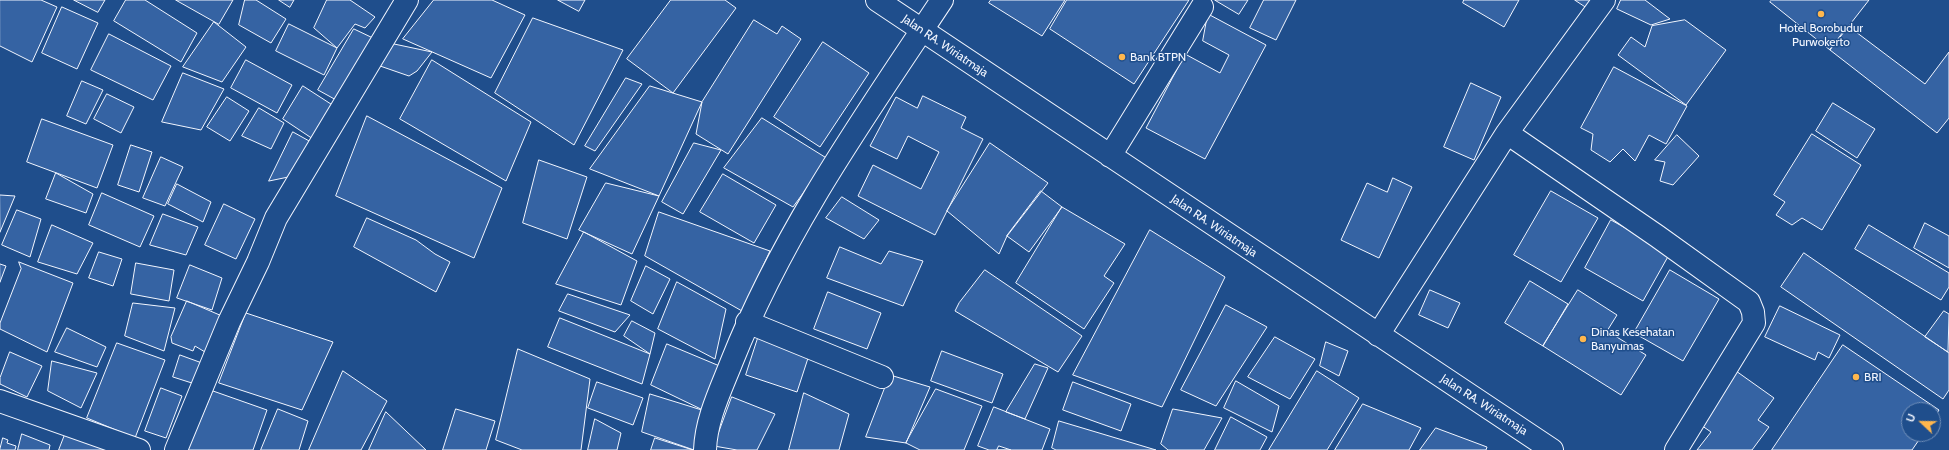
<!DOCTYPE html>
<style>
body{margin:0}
#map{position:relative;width:1949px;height:450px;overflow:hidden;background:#1f4e8c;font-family:Cabin,sans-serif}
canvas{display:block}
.north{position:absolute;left:1901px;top:402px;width:40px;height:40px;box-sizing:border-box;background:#1f4e8c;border:1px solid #7391ba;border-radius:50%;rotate:292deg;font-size:11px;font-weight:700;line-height:16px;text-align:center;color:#f2f6ff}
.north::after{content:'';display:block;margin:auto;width:14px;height:18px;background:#ffb74d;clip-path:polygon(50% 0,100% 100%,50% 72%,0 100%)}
</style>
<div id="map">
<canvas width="1949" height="450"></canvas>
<div class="north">U</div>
</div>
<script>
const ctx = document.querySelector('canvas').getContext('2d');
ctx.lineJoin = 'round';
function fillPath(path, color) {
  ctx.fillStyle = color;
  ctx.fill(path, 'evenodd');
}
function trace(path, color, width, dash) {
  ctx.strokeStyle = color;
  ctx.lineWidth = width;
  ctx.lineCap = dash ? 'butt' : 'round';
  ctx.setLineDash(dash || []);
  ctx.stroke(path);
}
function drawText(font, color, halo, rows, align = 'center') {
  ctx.font = font + ' Cabin,sans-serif';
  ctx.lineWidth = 3;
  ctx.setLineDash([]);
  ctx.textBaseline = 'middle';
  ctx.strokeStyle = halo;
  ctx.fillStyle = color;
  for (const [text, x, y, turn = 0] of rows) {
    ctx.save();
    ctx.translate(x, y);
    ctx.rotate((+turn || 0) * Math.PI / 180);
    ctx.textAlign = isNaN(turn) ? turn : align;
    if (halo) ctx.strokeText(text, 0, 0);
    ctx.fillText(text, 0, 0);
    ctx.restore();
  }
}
const building = new Path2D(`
 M0,0H41L57,7L32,62L0,46Z
 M74,0H105L98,12Z
 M126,0H145L197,33L181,62L114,21Z
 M176,0H233L219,24Z
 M245,0H256L286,19L271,43L239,25Z
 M279,0H294L290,7Z
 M327,0H350L375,17L365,28L355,24L337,48L314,28Z
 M434,0H492L525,15L491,78L403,39Z
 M558,0H585L579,11Z
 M671,0H725L736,8L673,93L627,59Z
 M991,0H1065L1042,36L989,3Z
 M1067,0H1189L1134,84L1050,29Z
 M1215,0H1248L1239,14Z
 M1264,0H1296L1276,40L1250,28Z
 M1464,0H1519L1504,27L1463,3Z
 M1575,0H1591L1586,7Z
 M1621,0H1645L1670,19L1651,25L1617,9Z
 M1772,0H1869L1830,50L1770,2Z
 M62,7L98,23L77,69L42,53Z
 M1208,14L1266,45L1205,159L1146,128L1185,54L1220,73L1229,55L1203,41Z
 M533,18L623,50L574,145L495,93Z
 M754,20L777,34L782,26L801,39L728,154L696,134L702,102Z
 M1685,20L1726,50L1686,105L1618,55L1631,37L1645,47L1652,26Z
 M214,22L246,47L222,82L183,67Z
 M289,24L337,48L324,75L276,51Z
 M1848,26L1925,84L1949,52V118L1937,133L1830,50Z
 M354,29L375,39L338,101L318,90Z
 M109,34L171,66L153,100L91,70Z
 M823,42L869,73L820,147L774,117Z
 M394,44L432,52L417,71L409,76L380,66Z
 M246,60L292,85L277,113L231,88Z
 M432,60L531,122L506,181L400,119Z
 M1614,67L1687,106L1666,144L1649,135L1635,161L1623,149L1610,162L1591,150L1593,134L1581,128Z
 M183,73L224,89L201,130L162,122Z
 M626,78L642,84L595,151L585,146Z
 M82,81L103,90L86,124L67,116Z
 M1471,83L1501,97L1474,160L1444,147Z
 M303,86L334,106L313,139L283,119Z
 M650,86L702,102L659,196L590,169Z
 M107,94L134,107L121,133L94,119Z
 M923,96L966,117L961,128L983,139L935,235L858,196L873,165L921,189L939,152L908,136L897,159L870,146L896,97L917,108Z
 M227,97L249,111L230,141L207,127Z
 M1833,103L1875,129L1857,158L1816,131Z
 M259,108L284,123L271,149L242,136Z
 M367,116L502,188L474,258L336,196Z
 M762,118L828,159L793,207L724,168Z
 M42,119L113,145L97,188L27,162Z
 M293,132L311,142L298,175L269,181Z
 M1812,134L1861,165L1822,230L1802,218L1792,225L1776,215L1785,202L1774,195Z
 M1677,135L1699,156L1673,185L1660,181L1665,162L1655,160Z
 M694,143L721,150L683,214L662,202Z
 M990,143L1048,183L1007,236L999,254L947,211Z
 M131,145L152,152L139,192L118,185Z
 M161,157L183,167L165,206L143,198Z
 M539,160L587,177L567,239L523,223Z
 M56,173L93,194L86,213L46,199Z
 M723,174L776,205L754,243L700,212Z
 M1393,178L1412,187L1379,258L1341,240L1367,183L1387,192Z
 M606,183L659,196L632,254L579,230Z
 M177,184L211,202L203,222L168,204Z
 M1041,191L1062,207L1029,252L1007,236Z
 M1551,191L1598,218L1561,282L1514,255Z
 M102,193L154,216L140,247L89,225Z
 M0,195L15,196L0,232Z
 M842,197L879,220L864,239L826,218Z
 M224,204L255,219L236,259L205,245Z
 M1062,207L1125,244L1104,276L1114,283L1084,329L1016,283Z
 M17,210L41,219L30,257L2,245Z
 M659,212L770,251L742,311L645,256Z
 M163,214L198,227L186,255L150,245Z
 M367,218L416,240L435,254L450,262L436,292L354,247Z
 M1611,220L1670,253L1643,301L1585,268Z
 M1925,223L1949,236V268L1914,248Z
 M52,225L93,243L77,274L38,262Z
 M1869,225L1949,273V287L1941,300L1855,249Z
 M1150,230L1225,277L1162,407L1073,375Z
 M584,232L637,261L621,305L556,284Z
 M840,247L881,264L889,251L923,261L903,306L827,278Z
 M99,252L122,259L113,286L89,278Z
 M1804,253L1949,353V390L1943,399L1781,287Z
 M19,262L73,283L47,352L0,329V323L21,269Z
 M136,263L174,270L169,301L131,294Z
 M0,264L6,266L0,282Z
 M190,265L222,278L212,310L177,298Z
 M646,266L670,279L653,314L631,301Z
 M985,270L1082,336L1058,372L955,311L959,303Z
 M1670,270L1719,299L1683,361L1634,333Z
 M1530,281L1568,304L1543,346L1505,323Z
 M677,282L726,309L715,359L658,329Z
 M1430,290L1460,303L1448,328L1419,315Z
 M1578,290L1617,315L1607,331L1646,355L1621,395L1543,346Z
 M828,292L881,313L867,349L814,329Z
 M568,294L630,315L615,332L559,311Z
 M187,301L222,316L205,352L195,346L193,351L172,343L171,337Z
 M133,303L175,308L164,351L125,336Z
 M1226,305L1267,327L1216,406L1181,390Z
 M1780,306L1840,335L1829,358L1818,352L1815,360L1765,337Z
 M1944,311L1949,314L1948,352L1925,337Z
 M246,313L333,342L302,410L219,383Z
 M560,318L650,354L642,384L548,347Z
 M632,321L655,333L650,354L624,336Z
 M67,328L106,347L97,367L55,352Z
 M759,335L810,352L797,392L746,375Z
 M1275,337L1315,359L1290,399L1248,377Z
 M1326,342L1348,351L1339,376L1320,366Z
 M117,343L165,360L135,438L87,418Z
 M667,344L722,367L705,411L651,385Z
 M1843,345L1939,410L1933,419V410H1909V434H1923L1912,450H1772Z
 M518,349L590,379L581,450H522L496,440Z
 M942,351L1003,374L992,403L931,381Z
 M10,352L42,366L27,397L0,384V378Z
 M180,355L202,363L195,384L173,377Z
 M52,361L97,373L81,408L48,391Z
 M1035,364L1048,368L1025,419L1006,412Z
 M343,371L387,401L361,450H309Z
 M1317,371L1359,398L1327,450H1269Z
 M1736,371L1774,398L1758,420L1769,427L1752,450H1697L1711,432L1698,423Z
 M890,375L930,387L906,443L866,437Z
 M1236,381L1279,406L1272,432L1224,408Z
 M597,382L643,398L633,425L588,408Z
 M1073,382L1131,404L1121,431L1063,410Z
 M161,388L182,396L166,438L145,431Z
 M936,389L982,406L964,450H920L906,443Z
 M213,391L267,410L253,450H188Z
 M804,393L849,414L839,450H789Z
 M650,394L705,411L694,450L642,432Z
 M732,397L775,414L757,450H737L714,446Z
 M1363,404L1421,428L1409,450H1335Z
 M994,407L1050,429L1042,450H989L978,446Z
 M278,409L308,421L299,450H261Z
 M456,409L495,421L486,450H443Z
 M1173,409L1222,418L1204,450H1168L1161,444Z
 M386,412L426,450H369Z
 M1231,417L1267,437L1260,450H1215Z
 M595,419L621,433L617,450H588Z
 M1059,421L1156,450H1056L1052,448Z
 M1436,428L1487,447L1486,450H1420Z
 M66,432L107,446L106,450H59Z
 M22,434L50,445L49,450H18Z
 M3,438L8,440L7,443L16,446L15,450H0Z
 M655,438L693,450H651Z
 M999,446L1011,450H997Z`);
fillPath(building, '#3563a3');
trace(building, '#f2f6ff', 1);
const minor = new Path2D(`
 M877,0L1552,450
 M1507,133L1657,236L1749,302L1753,312L1754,323L1676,450
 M1110,156L1202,7
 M747,322L882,377
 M1378,335L1507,133L1604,0
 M0,401L139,450
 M176,450L229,322L258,262L276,218L407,0
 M705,450C706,419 721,389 732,361C784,230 865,116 942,0`);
trace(minor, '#f2f6ff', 24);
trace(minor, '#1f4e8c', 22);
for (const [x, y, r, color] of [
 [1821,14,4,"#ffb74d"],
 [1122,57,4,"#ffb74d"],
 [1583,339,4,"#ffb74d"],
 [1856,377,4,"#ffb74d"]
]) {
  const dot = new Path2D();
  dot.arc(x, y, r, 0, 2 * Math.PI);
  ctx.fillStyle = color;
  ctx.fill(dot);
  trace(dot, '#1f4e8c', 1.5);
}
drawText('12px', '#f2f6ff', '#1f4e8c', [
 ["Hotel Borobudur",1821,28,"center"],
 ["Purwokerto",1821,42,"center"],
 ["Bank BTPN",1130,57],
 ["Dinas Kesehatan",1591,332],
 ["Banyumas",1591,346],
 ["BRI",1864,377]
], 'left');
drawText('12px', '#f2f6ff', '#1f4e8c', [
 ["Jalan RA. Wiriatmaja",945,46,34],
 ["Jalan RA. Wiriatmaja",1214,226,34],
 ["Jalan RA. Wiriatmaja",1484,405,33]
]);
</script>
